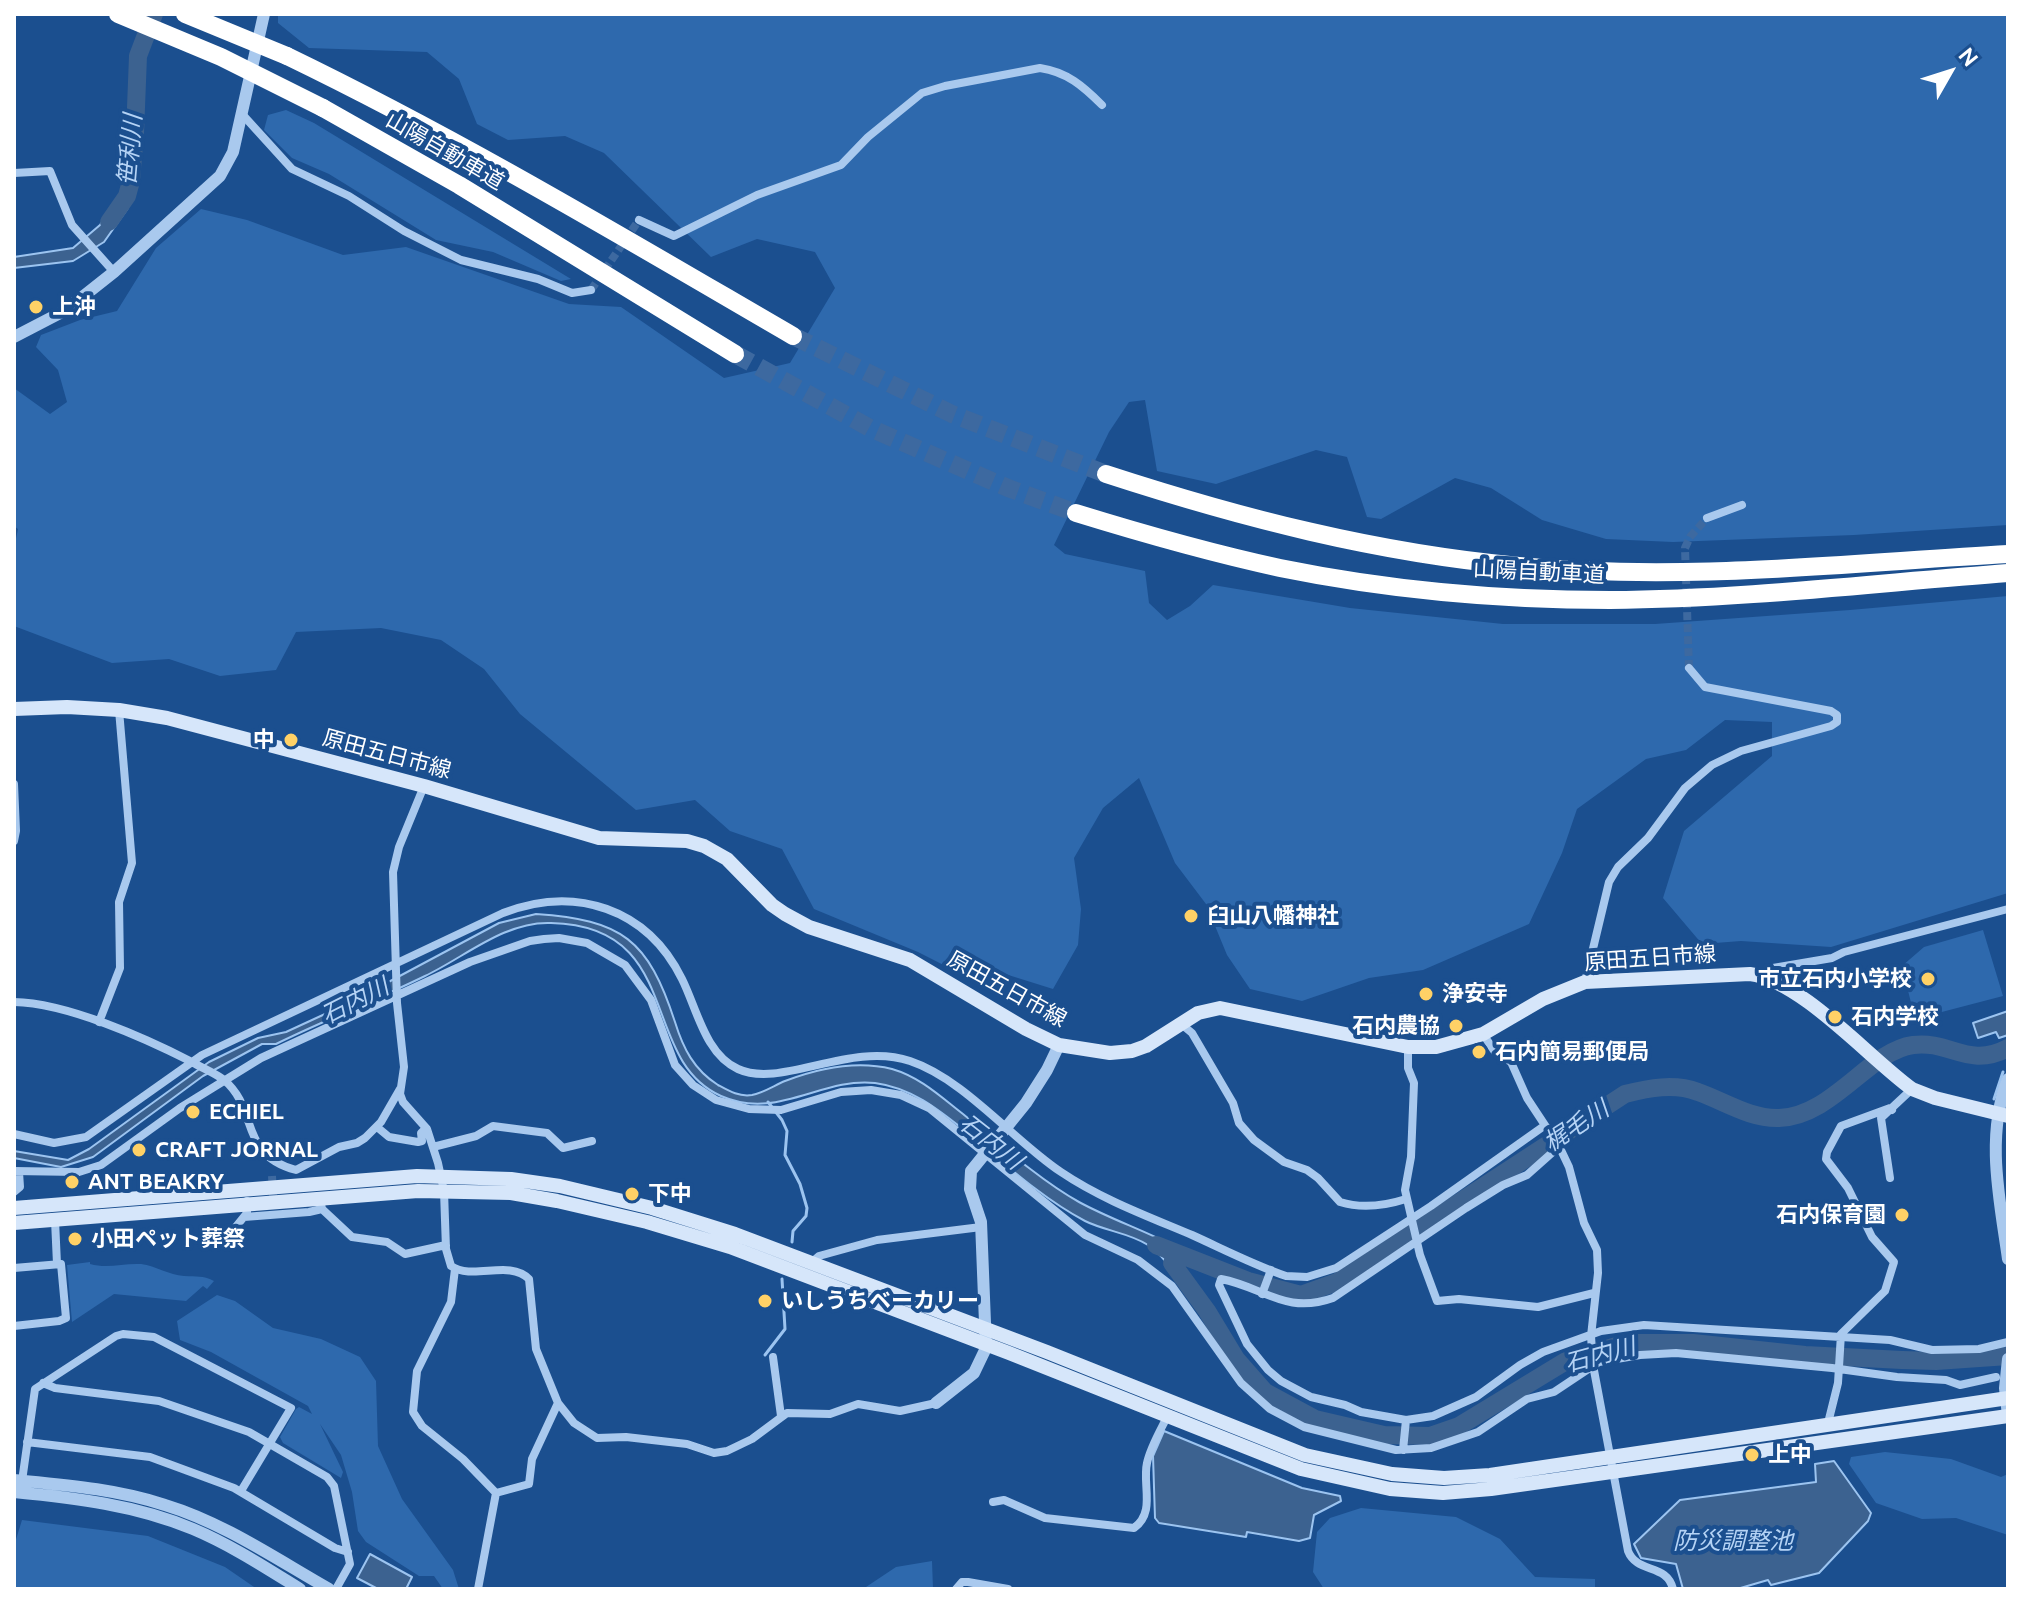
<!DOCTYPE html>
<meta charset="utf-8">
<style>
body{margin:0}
#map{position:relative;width:2022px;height:1603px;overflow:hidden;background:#1b4f8f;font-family:Ubuntu,sans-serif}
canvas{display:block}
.frame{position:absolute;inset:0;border:16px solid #fff;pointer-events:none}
.north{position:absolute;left:1910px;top:32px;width:80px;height:80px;-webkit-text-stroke:6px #1b4f8f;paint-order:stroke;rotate:51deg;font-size:22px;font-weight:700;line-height:32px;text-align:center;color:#fff}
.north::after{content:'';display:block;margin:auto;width:28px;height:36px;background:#fff;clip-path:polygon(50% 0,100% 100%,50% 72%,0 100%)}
</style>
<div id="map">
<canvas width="2022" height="1603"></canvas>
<div class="frame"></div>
<div class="north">N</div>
</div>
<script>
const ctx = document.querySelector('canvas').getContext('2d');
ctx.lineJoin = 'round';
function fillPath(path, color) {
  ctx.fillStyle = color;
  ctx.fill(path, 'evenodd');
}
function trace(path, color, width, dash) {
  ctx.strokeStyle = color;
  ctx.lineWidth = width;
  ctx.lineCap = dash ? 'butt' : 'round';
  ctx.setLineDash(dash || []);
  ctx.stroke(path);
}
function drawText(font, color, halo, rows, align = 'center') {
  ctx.font = font + ' Ubuntu,"Noto Sans JP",sans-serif';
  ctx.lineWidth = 8;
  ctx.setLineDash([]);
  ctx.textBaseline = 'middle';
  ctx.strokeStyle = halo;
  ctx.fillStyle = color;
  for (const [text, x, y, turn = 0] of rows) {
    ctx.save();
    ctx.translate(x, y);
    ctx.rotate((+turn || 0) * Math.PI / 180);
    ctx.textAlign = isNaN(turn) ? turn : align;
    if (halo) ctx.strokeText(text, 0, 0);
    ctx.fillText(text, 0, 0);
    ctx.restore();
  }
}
fillPath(new Path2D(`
 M278,14H2008V525L1854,535L1673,542L1606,539L1542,520L1491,488L1455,478L1381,519L1367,517L1347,457L1316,450L1216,484L1157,471L1145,400L1129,402L1109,432L1054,545L1065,554L1145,571L1149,603L1167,620L1190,606L1213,585L1350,608L1503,624H1655L1850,610L2008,596V893L1831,947L1741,941L1702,944L1663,898L1684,831L1772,756V722L1725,720L1686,750L1646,759L1577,809L1562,853L1529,924L1423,970L1369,978L1302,1001L1250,989L1227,955L1206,904L1175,863L1139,778L1103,808L1074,858L1081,909L1078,945L1053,989L1002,973L975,981L918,952L814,909L782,849L730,831L695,800L636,810L520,714L484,669L441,640L381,628L296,632L276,670L220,676L169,659L112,663L14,626V548L18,529L14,526V388L50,414L67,402L58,370L36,347L41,335L80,320L117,311L156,248L201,209L247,220L343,255L406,247L569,304L621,307L724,378L790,363L835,288L815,252L757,239L711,257L604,153L565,136L508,140L477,124L459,79L427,52L309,48L278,23Z
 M286,110L314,123L571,279L561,281L493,252L436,240L329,174L292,158L264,130L268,115Z
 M1983,930L2003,996L1915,1019L1902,966L1924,947Z
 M90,1262V1264C108,1269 123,1263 141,1264C156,1266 169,1275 184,1276C197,1277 202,1275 214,1281L207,1289L203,1286L186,1301L114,1294L72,1322L67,1265Z
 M217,1295L235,1301L273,1328L321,1339L360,1357L376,1381L378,1446L402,1499L453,1570L459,1589H443L434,1576H419L366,1542L358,1531L352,1492L341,1455L320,1424L343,1472L341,1478L283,1443L280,1437L296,1409L299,1407L312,1414L308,1406L211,1352L180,1340L177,1321Z
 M1885,1452L1951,1459L2001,1477L2008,1474V1535L1956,1518L1922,1519L1876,1503L1849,1464L1851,1457Z
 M1361,1508L1456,1517L1500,1539L1535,1577L1595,1579V1589H1324L1313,1572L1317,1532L1330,1518Z
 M22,1520L148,1536L225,1567L257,1589H14V1546Z
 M932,1561L933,1589H863L896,1567Z`), '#2e69ad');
const water = new Path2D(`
 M115,201L128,208L104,242L73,261L14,268V257L73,248L100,225Z
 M536,914C622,920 648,939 675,1022C683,1048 694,1070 718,1085C729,1091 739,1097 752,1095C763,1093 775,1085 785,1081C819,1068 856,1060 892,1069C920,1077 941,1097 963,1114C997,1142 1041,1181 1079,1202C1110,1219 1146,1231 1178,1248L1187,1290C1175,1274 1164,1256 1148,1245C1130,1233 1105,1231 1085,1221C1043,1199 1005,1164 969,1134C940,1111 913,1088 875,1083C821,1077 777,1121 721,1096C638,1059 685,926 551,923C505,921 465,957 425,976C376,1000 325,1020 276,1044H262L203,1076L93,1157L61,1167L14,1158V1151L68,1160L89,1149L209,1062L258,1038L286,1032L351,1002L499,923Z
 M2008,1011V1035L1999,1038L1996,1032L1978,1038L1973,1023Z
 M1164,1431L1302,1488L1340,1496L1341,1501L1314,1515L1310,1538L1299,1541L1247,1532L1246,1537L1159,1523L1155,1518L1153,1456Z
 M1834,1461L1871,1513L1868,1521L1819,1573L1771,1585L1768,1580L1737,1589H1683L1676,1564L1641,1558L1634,1544L1680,1500L1816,1482L1815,1464Z
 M370,1554L412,1577L406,1589H378L357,1578Z`);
fillPath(water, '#3c6290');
trace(water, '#9cc4f0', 2);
trace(new Path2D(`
 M1994,1099L2003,1072
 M768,1102L782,1120L787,1131L785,1155L800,1184L807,1208L806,1216L793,1231L792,1242
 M765,1355L785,1329L782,1279`), '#9cc4f0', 3);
trace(new Path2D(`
 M109,222L127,196L131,181L135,133L138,56L154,14
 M1156,1245L1248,1281L1301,1295L1337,1282L1625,1094C1649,1088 1674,1083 1698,1092C1724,1101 1750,1119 1779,1118C1833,1116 1869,1051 1913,1045C1950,1040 1968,1069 2008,1048
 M1172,1263L1207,1311L1236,1359L1265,1392L1315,1419L1384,1435L1430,1436L1459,1426L1566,1361L1626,1343H1693L1805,1355L1902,1360L1936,1361L2008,1356`), '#3c6290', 18);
trace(new Path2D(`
 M591,290L639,220
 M1689,668L1685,548L1690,537L1707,518
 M272,1176L274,1214`), '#3d69a0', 8, [8, 4]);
trace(new Path2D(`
 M793,336L952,414L1106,474
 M735,354L870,428L1008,488L1076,513`), '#3d69a0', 18, [18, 9]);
trace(new Path2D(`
 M242,114L292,169L349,196L404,231L461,260L538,279L572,293L591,290
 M14,173L50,171L72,225L114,272
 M639,220L674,236L757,195L841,165L868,137L922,93L945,86L1040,68C1067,72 1083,86 1102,105
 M1707,518L1742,505
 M14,784L16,831L14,841
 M424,786L399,847L393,872L397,1003L404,1067L400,1094L403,1102L427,1129L438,1163L444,1191L446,1249L451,1266C473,1281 509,1259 529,1279L536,1349L558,1403L532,1459L529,1484L496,1493L478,1589
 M1766,976L1773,968L1832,958L1844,952L2008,909
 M1585,982L1609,882L1618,867L1648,838L1685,788L1712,765L1741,751L1831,726L1837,722V715L1831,711L1705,687L1689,668
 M14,1002C67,1003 145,1038 192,1062C202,1068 215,1073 224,1080C259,1109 238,1155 296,1170L339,1147L357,1143L365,1138L381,1122L400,1089
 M99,1022L120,968L119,902L132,863L119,710
 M1180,1023L1192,1033L1233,1103L1239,1123L1254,1140L1284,1162L1307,1170L1318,1178L1340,1202C1362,1209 1384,1206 1406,1199
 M1483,1034L1495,1052L1511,1062L1527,1098L1560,1148L1569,1167L1584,1223L1597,1250L1598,1273L1591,1336L1593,1365L1628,1551C1637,1574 1667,1563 1673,1589
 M1408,1047V1068L1414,1083L1411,1157L1405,1190L1420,1255L1437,1301L1459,1299L1538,1307L1594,1293
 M377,1127L389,1137L418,1142L422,1141L421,1133L426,1128
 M14,1134L54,1143L86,1137L202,1055L503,913C575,885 647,908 682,979C697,1009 705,1054 738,1069C781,1089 850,1041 910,1061C964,1079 1013,1140 1061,1172C1101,1199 1147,1216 1192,1235C1223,1249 1254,1265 1286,1276L1307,1277L1336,1268L1431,1206L1544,1126
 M1563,1143L1527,1175L1503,1185L1466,1208L1333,1298C1285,1315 1264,1287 1221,1279L1219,1285L1247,1344L1268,1370L1281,1381L1311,1397L1345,1405L1361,1412L1406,1420L1433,1416L1476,1397L1520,1365L1543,1352L1601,1331L1644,1325L1890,1340L1932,1350L1979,1349L2008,1342
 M433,1147L476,1136L493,1126L547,1133L563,1148L592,1141
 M14,1171L79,1172L101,1165L180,1108L261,1058L470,962L530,941L544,939L559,938L587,943L625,965L651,1000L675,1065L693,1085L716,1100L749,1109L781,1110L841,1092L871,1090L901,1095L929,1108L1085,1235L1138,1260L1172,1286L1241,1383L1270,1409L1304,1427L1396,1450L1431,1448L1478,1432L1527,1399L1554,1392L1599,1362L1640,1355L1676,1353L1832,1368L1897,1377L1946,1380L1960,1385L1996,1377
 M1890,1178L1881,1118L1912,1089
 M14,1192L20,1187L19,1172
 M320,1198L322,1209L352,1237L387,1242L405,1254L446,1245
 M244,1217L309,1212L322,1209
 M55,1220L57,1264
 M226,1239L247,1213V1201
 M811,1263L819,1256L877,1240L981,1227
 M14,1268L61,1264L66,1318L59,1321L14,1326
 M455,1269L451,1302L417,1371L413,1412L422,1426L463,1459L496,1493
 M1262,1294L1271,1270
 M773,1357L781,1416
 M43,1383L55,1388L159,1401L249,1432L327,1477L334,1486L350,1564L336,1589
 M558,1403L574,1423L597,1438L626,1437L687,1444L714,1453L727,1451L752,1439L787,1413L830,1414L858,1404L900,1411L936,1403
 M1828,1423L1838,1383L1841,1334L1885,1291L1894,1262L1872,1237L1848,1188L1826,1159L1827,1152L1841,1126L1890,1108L1892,1110
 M27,1442L150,1457L234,1488L335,1548L348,1552
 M1403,1450L1406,1420
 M22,1481L35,1389L116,1336L123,1334L154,1337L291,1408L241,1491
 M993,1502L1004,1500L1045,1518L1134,1528C1156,1512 1142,1485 1147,1463C1150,1448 1160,1431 1167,1417
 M956,1589L962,1582H968L1008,1589`), '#a9c9ee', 8);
trace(new Path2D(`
 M14,337L66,310L114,272L220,176L233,152L264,14
 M2008,1079C1985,1136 2000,1201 2008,1259
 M936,1403L974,1373L986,1348L981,1222L970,1189L971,1171L1026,1103L1047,1070L1059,1045
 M2008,1416L2005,1388L2008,1359
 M14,1480C65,1485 117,1489 165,1505C224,1523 276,1559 329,1589
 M14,1492C75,1498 136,1505 193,1529C231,1545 266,1568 300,1589`), '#a9c9ee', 12);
trace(new Path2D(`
 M14,709L67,707L119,710L167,718L424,786L599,838L687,841L704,846L727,859L772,905L785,914L809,927L910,960L1026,1029L1059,1045L1110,1053L1132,1051L1146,1046L1198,1013L1220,1008L1408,1047H1436L1483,1034L1543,999L1585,982L1750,974C1802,981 1868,1057 1912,1089L1935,1098L2008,1116
 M14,1208L417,1176L511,1179L560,1186L652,1208L735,1234L1047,1352L1305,1455L1392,1474L1444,1478L1490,1475L2008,1398
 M14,1223L418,1191L511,1193L557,1201L647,1222L730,1247L1009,1353L1301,1469L1390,1489L1443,1493L1491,1489L2008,1416`), '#d6e6fa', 14);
trace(new Path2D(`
 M287,56C461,140 626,239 793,336
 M323,108L459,185L735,354
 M1106,474C1241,518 1377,553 1519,566C1681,582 1846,563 2008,554
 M1076,513C1144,534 1211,553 1280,568C1388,590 1501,600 1610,600C1743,599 1876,583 2008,573`), '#fff', 18);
trace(new Path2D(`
 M118,14L221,57L323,108
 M185,14L287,56`), '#fff', 18);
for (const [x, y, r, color] of [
 [36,307,8,"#ffd166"],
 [291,740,8,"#ffd166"],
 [1191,916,8,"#ffd166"],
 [1928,979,8,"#ffd166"],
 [1426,994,8,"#ffd166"],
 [1835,1017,8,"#ffd166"],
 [1456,1026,8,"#ffd166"],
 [1479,1052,8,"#ffd166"],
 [193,1112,8,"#ffd166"],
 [139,1150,8,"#ffd166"],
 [72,1182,8,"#ffd166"],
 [632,1194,8,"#ffd166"],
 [1902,1215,8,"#ffd166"],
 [75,1239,8,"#ffd166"],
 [765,1301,8,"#ffd166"],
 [1752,1455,8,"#ffd166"]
]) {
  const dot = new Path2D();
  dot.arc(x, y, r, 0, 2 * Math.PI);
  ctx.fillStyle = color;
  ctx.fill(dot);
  trace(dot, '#1b4f8f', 3);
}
drawText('22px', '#fff', '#1b4f8f', [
 ["山陽自動車道",445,151,30],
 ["山陽自動車道",1539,572,3],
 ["原田五日市線",387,754,15],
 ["原田五日市線",1650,958,-4],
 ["原田五日市線",1007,989,29]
]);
drawText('bold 22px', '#fff', '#1b4f8f', [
 ["上沖",52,307],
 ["中",275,740,"right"],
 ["臼山八幡神社",1207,916],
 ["市立石内小学校",1912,979,"right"],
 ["浄安寺",1442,994],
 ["石内学校",1851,1017],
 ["石内農協",1440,1026,"right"],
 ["石内簡易郵便局",1495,1052],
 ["ECHIEL",209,1112],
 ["CRAFT JORNAL",155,1150],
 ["ANT BEAKRY",88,1182],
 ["下中",648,1194],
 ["石内保育園",1886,1215,"right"],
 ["小田ペット葬祭",91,1239],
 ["いしうちベーカリー",781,1301],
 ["上中",1768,1455]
], 'left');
drawText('italic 24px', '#b5d3f5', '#1b4f8f', [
 ["笹利川",130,150,-85],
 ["石内川",355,1001,-27],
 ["梶毛川",1576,1126,-33],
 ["石内川",991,1142,38],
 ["石内川",1600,1355,-15],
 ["防災調整池",1733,1541]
]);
</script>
